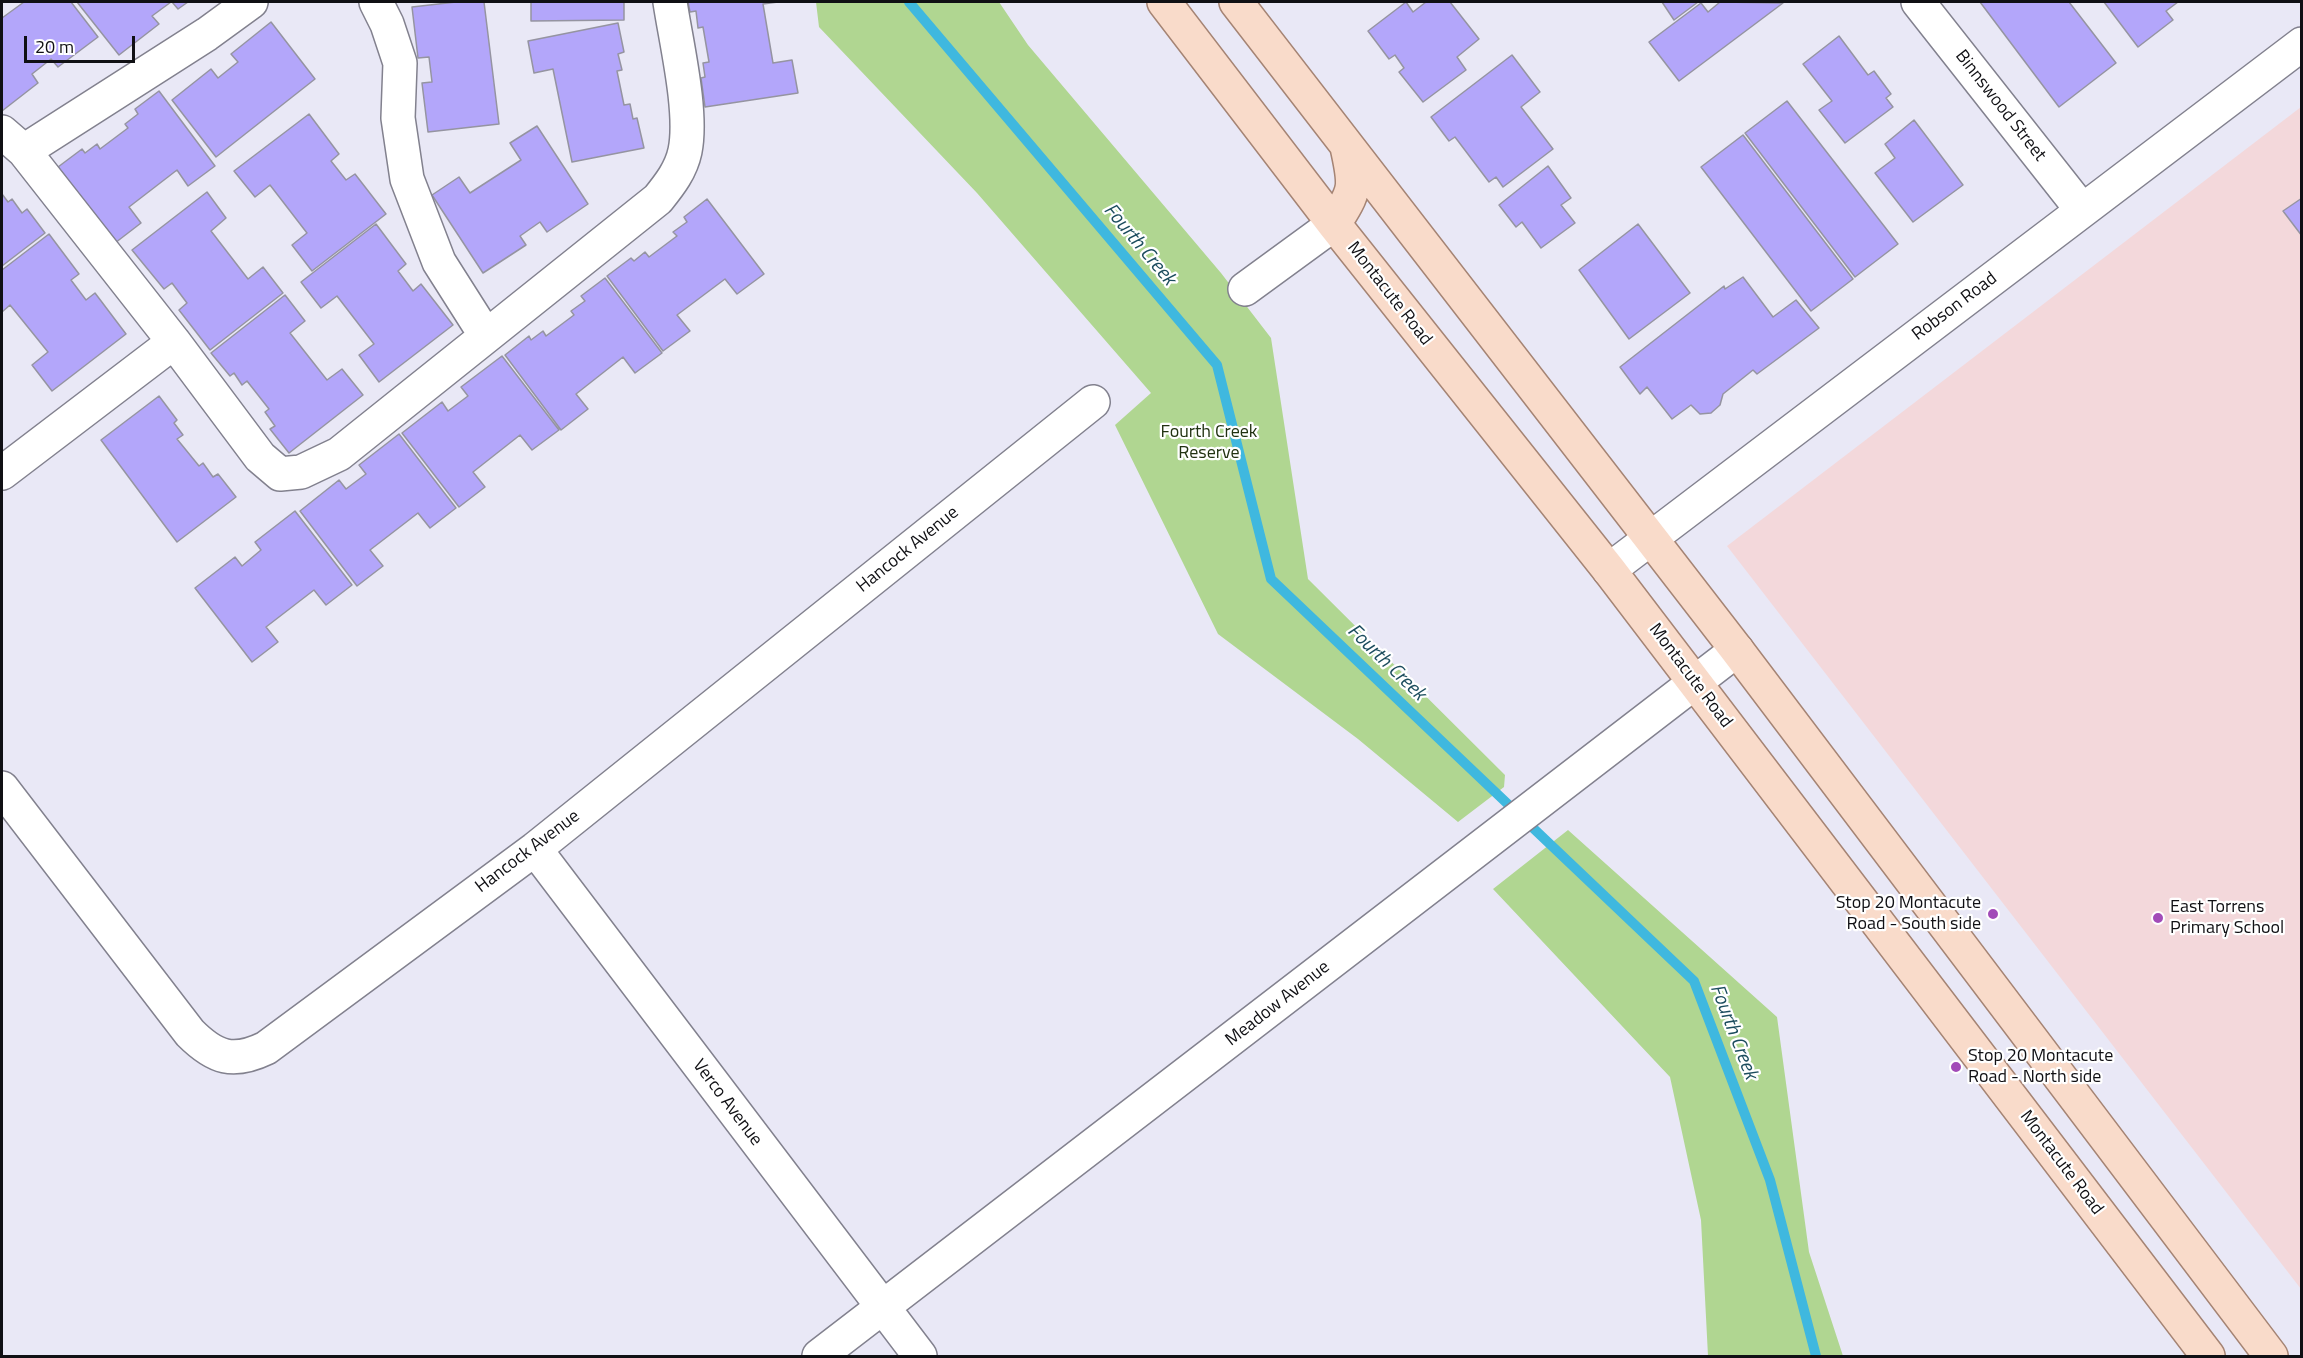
<!DOCTYPE html>
<style>
body{margin:0}
#map{position:relative;width:2303px;height:1358px;overflow:hidden;background:#e9e8f6;font-family:"Titillium Web",sans-serif}
canvas{display:block}
.frame{position:absolute;inset:0;border:3px solid #101014;pointer-events:none}
.scale{position:absolute;left:24px;top:36px;width:111px;height:27px;box-sizing:border-box;border:3px solid #101014;border-top:0;padding-left:8px;font-size:18px;line-height:21px;white-space:nowrap;color:#101014;-webkit-text-stroke:4px #fff;paint-order:stroke}
</style>
<div id="map">
<canvas width="2303" height="1358"></canvas>
<div class="frame"></div>
<div class="scale">20 m</div>
</div>
<script>
const ctx = document.querySelector('canvas').getContext('2d');
ctx.lineJoin = 'round';
function fillPath(path, color) {
  ctx.fillStyle = color;
  ctx.fill(path, 'evenodd');
}
function trace(path, color, width, dash) {
  ctx.strokeStyle = color;
  ctx.lineWidth = width;
  ctx.lineCap = dash ? 'butt' : 'round';
  ctx.setLineDash(dash || []);
  ctx.stroke(path);
}
function drawText(font, color, halo, rows, align = 'center') {
  ctx.font = font + ' "Titillium Web",sans-serif';
  ctx.lineWidth = 4.5;
  ctx.setLineDash([]);
  ctx.textBaseline = 'middle';
  ctx.strokeStyle = halo;
  ctx.fillStyle = color;
  for (const [text, x, y, turn = 0] of rows) {
    ctx.save();
    ctx.translate(x, y);
    ctx.rotate((+turn || 0) * Math.PI / 180);
    ctx.textAlign = isNaN(turn) ? turn : align;
    if (halo) ctx.strokeText(text, 0, 0);
    ctx.fillText(text, 0, 0);
    ctx.restore();
  }
}
fillPath(new Path2D(`
 M2301,107V1289L1727,546Z`), '#f3d8db');
fillPath(new Path2D(`
 M816,2H999L1028,45L1221,273L1271,338L1308,579L1505,775L1504,787L1458,822L1358,739L1218,634L1115,425L1151,393L977,193L819,27Z
 M1568,830L1777,1017L1809,1252L1843,1356H1708L1701,1220L1670,1077L1493,889Z`), '#b0d691');
trace(new Path2D(`
 M909,2L1217,365L1271,579L1694,981L1770,1180L1816,1356`), '#3fb8df', 10);
const building = new Path2D(`
 M24,2H71L98,37L58,67L51,59L32,74L38,83L2,111V18Z
 M77,2H171L152,16L159,24L119,55Z
 M172,2H188L178,9Z
 M456,2H484L499,124L428,132L422,83L432,82L429,57L418,58L412,7Z
 M531,2H624V20L531,21Z
 M688,2H778L763,4L773,63L792,60L798,93L705,107L701,78L705,77L703,63L709,62L703,27L698,28L696,11L690,12Z
 M1406,2L1413,12L1426,2H1450L1479,39L1457,57L1466,70L1423,102L1399,72L1404,68L1395,55L1389,59L1368,31Z
 M1662,2H1698L1674,20Z
 M1720,2L1783,3L1679,81L1649,42L1701,3L1708,12Z
 M1980,2H2069L2116,63L2059,107Z
 M2104,2H2178L2166,11L2173,20L2138,47Z
 M271,22L315,79L216,157L172,100L211,69L218,78L238,62L231,54Z
 M618,23L624,52L618,54L622,70L617,71L624,105L630,104L633,119L637,118L644,148L572,162L553,69L534,73L528,41Z
 M1839,36L1868,75L1874,71L1891,94L1886,98L1893,107L1845,143L1819,110L1832,101L1803,64Z
 M1512,55L1540,92L1521,107L1553,149L1503,187L1496,177L1489,182L1455,137L1449,141L1431,117Z
 M159,91L215,166L188,186L177,170L129,207L141,223L115,243L58,167L82,149L85,153L97,144L100,149L128,128L125,124L138,114L135,109Z
 M1787,101L1898,244L1855,277L1745,133Z
 M309,114L339,154L331,161L346,180L355,174L386,214L312,271L292,245L307,233L270,185L255,197L234,171Z
 M1914,120L1963,185L1913,222L1875,173L1895,158L1885,144Z
 M537,126L588,204L547,232L540,222L520,236L526,245L483,273L432,195L459,177L470,193L521,160L510,143Z
 M1743,135L1853,279L1811,311L1701,167Z
 M1548,166L1571,198L1561,205L1575,223L1541,248L1522,222L1516,227L1499,205Z
 M207,192L226,218L211,231L248,279L263,267L283,293L210,350L179,310L187,303L172,283L164,289L132,250Z
 M2,194L8,202L12,199L22,213L27,209L45,233L2,266Z
 M2302,198V236L2283,211Z
 M707,199L764,274L737,294L725,279L677,315L690,331L663,351L607,276L631,258L634,261L645,252L649,257L677,236L673,232L687,222L684,217Z
 M376,224L406,264L398,271L413,291L421,284L453,325L379,382L359,355L374,344L337,296L321,308L301,282Z
 M1638,224L1690,293L1629,339L1579,270Z
 M49,234L79,274L71,280L86,300L95,293L126,334L52,391L32,365L48,352L10,305L2,312V270Z
 M1743,277L1773,317L1796,300L1819,328L1757,374L1753,370L1723,394L1720,405L1711,413L1700,414L1691,405L1672,419L1647,387L1640,394L1620,367L1724,286L1725,289Z
 M605,278L662,353L635,373L623,357L576,394L588,409L561,430L505,355L529,336L531,340L543,331L546,336L574,315L571,311L585,301L581,296Z
 M285,295L305,321L290,333L327,380L342,369L363,395L289,453L270,429L275,426L265,412L269,409L247,381L242,385L234,373L230,376L211,353Z
 M502,356L559,430L532,450L520,435L473,472L485,487L459,507L402,433L442,402L448,411L468,396L461,387Z
 M159,396L177,420L174,423L183,435L177,439L199,466L203,463L213,477L218,474L236,497L177,542L101,440Z
 M399,434L456,508L430,528L418,513L370,550L383,566L357,586L300,511L339,480L346,489L366,474L359,465Z
 M295,511L352,585L326,605L314,590L266,627L278,642L252,662L195,588L235,557L242,566L261,550L255,542Z`);
fillPath(building, '#b3a6fa');
trace(building, '#9594a1', 1.5);
const minor = new Path2D(`
 M376,2L387,24L400,63L398,118L407,179L439,262L486,336
 M1918,2L2082,210
 M2,132L24,151L174,342L260,457L280,474L301,472L339,454L658,199C670,184 681,170 685,151C693,112 676,42 670,2
 M24,151L207,34L251,2
 M1245,289L1334,224
 M2,473L174,342
 M1609,570L2302,44
 M2,788L190,1033C215,1058 233,1064 266,1048L535,849L1093,402
 M535,849L920,1356
 M819,1356L1737,650`);
const major = new Path2D(`
 M1164,2L1334,224L1609,570L2208,1356
 M1236,2L1737,650L2271,1356
 M1334,224C1356,190 1356,187 1347,147`);
trace(minor, '#82818e', 36);
trace(major, '#a58474', 36);
trace(minor, '#fff', 33);
trace(major, '#f9dbca', 33);
for (const [x, y, r, color] of [
 [1993,914,6,"#a24bb8"],
 [2158,918,6,"#a24bb8"],
 [1956,1067,6,"#a24bb8"]
]) {
  const dot = new Path2D();
  dot.arc(x, y, r, 0, 2 * Math.PI);
  ctx.fillStyle = color;
  ctx.fill(dot);
  trace(dot, '#fff', 2);
}
drawText('18px', '#101014', '#fff', [
 ["Binnswood Street",2000,106,52],
 ["Montacute Road",1389,294,52],
 ["Robson Road",1955,307,-37],
 ["Hancock Avenue",908,550,-39],
 ["Montacute Road",1690,676,53],
 ["Hancock Avenue",528,852,-37],
 ["Meadow Avenue",1278,1004,-38],
 ["Verco Avenue",727,1103,53],
 ["Montacute Road",2061,1163,53]
]);
drawText('18px', '#213211', '#fff', [
 ["Fourth Creek",1209,433],
 ["Reserve",1209,454]
]);
drawText('18px', '#101014', '#fff', [
 ["Stop 20 Montacute",1981,904,"right"],
 ["Road - South side",1981,925,"right"],
 ["East Torrens",2170,908],
 ["Primary School",2170,929],
 ["Stop 20 Montacute",1968,1057],
 ["Road - North side",1968,1078]
], 'left');
drawText('italic 20px', '#1c4d5e', '#fff', [
 ["Fourth Creek",1139,245,50],
 ["Fourth Creek",1386,663,44],
 ["Fourth Creek",1733,1032,69]
]);
</script>
